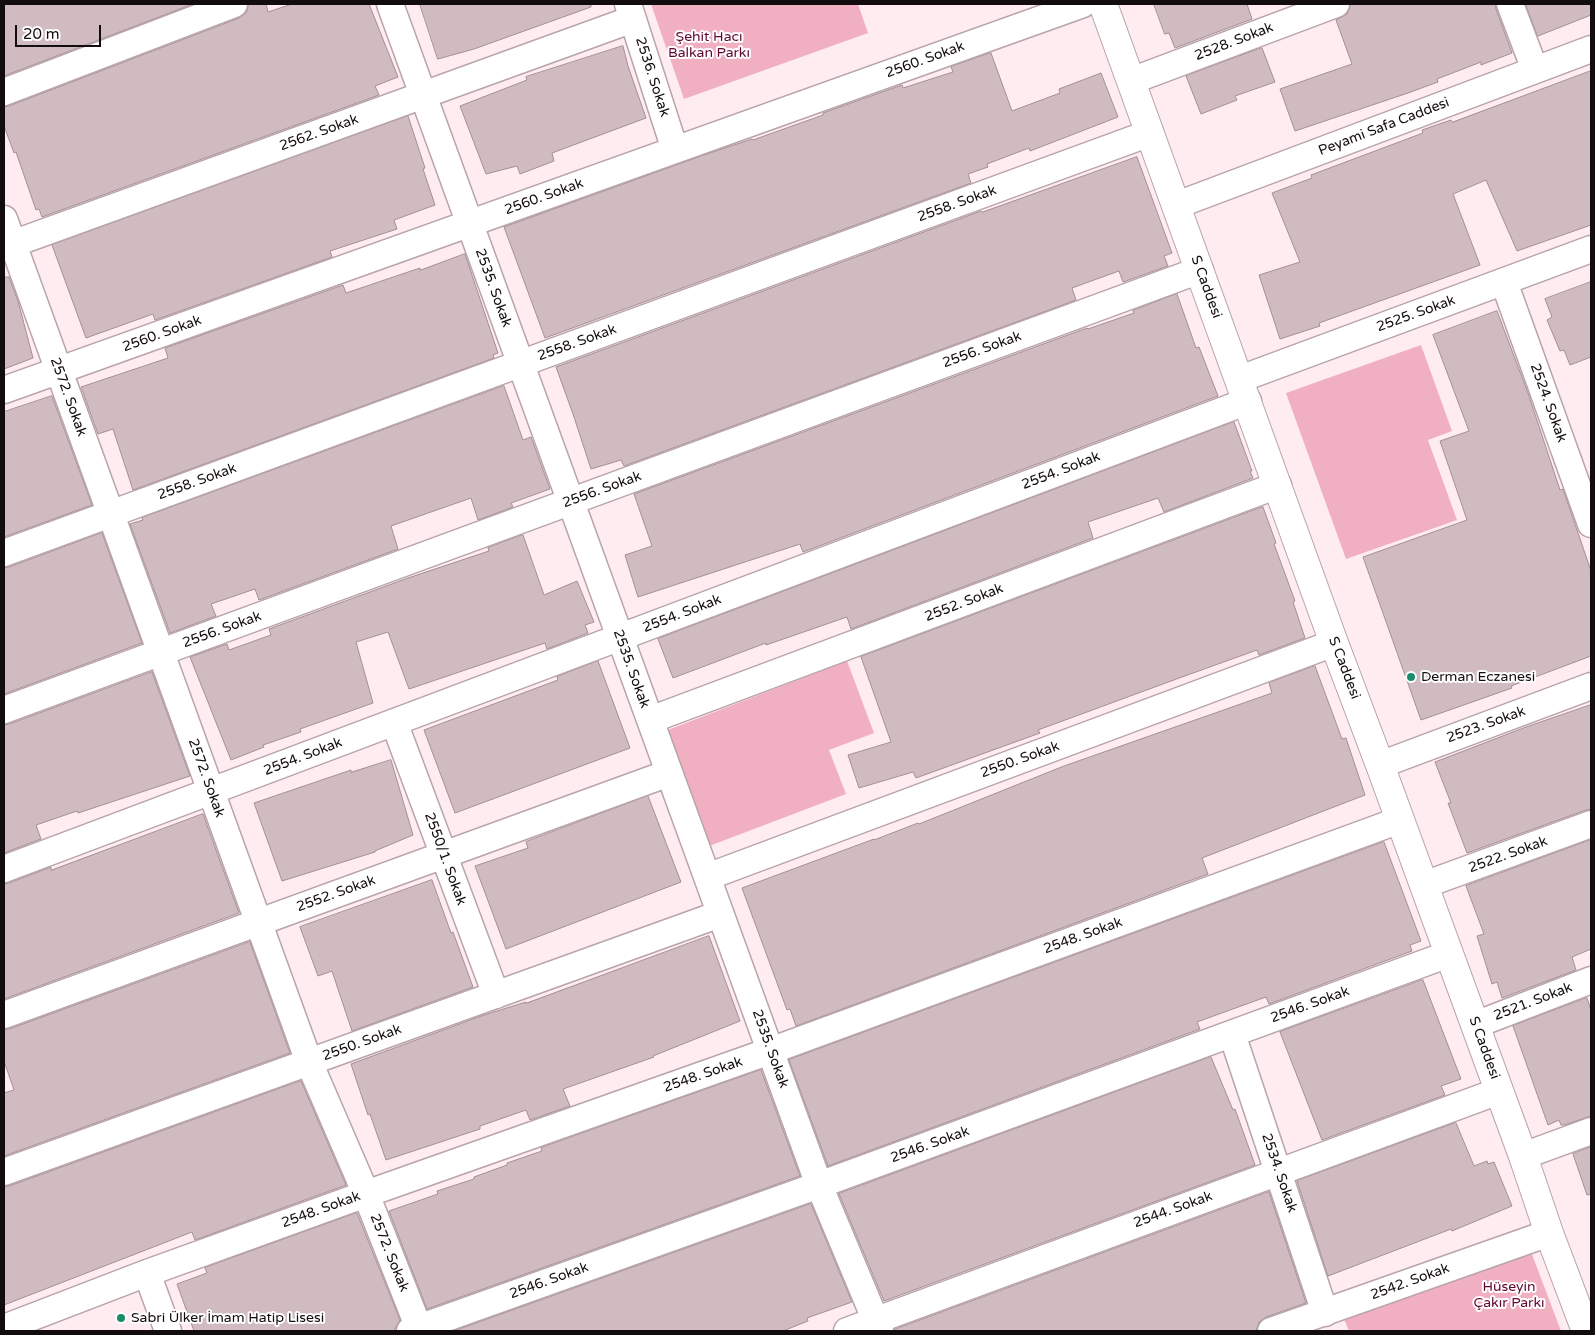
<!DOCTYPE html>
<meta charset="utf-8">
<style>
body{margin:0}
#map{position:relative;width:1595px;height:1335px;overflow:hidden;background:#feecf1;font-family:"Varela Round",sans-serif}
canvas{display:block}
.frame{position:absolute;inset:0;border:5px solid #130c0e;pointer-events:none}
.scale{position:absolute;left:15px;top:25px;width:86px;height:22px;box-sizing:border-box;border:2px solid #130c0e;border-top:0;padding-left:6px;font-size:15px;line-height:18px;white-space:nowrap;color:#130c0e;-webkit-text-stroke:4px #fefefe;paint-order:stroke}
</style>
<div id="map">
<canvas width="1595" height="1335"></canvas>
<div class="frame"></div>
<div class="scale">20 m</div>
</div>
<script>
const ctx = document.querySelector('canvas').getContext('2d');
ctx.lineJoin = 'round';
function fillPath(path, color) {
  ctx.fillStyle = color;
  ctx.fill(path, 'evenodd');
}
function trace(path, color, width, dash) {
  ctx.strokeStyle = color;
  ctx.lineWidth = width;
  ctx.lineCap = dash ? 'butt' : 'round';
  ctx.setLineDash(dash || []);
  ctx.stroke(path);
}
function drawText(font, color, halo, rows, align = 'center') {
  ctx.font = font + ' "Varela Round",sans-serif';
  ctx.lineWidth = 4;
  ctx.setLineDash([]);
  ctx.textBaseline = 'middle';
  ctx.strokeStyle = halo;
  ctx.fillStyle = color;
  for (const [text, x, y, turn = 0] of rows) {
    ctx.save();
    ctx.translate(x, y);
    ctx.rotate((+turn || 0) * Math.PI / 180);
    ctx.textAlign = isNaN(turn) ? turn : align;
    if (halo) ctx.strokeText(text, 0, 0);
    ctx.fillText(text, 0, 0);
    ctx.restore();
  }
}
fillPath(new Path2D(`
 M651,4H858L868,33L684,99Z
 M1421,345L1452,431L1428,440L1457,520L1346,559L1286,393Z
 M847,661L874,733L829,750L846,794L704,848L660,733Z
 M1530,1249L1561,1331H1349L1344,1319Z`), '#f1afc2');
const building = new Path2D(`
 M4,4H193L4,76Z
 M249,4H266L268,12L292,4H369L398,77L375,86L379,95L42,217L39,209L36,210L16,152L14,153L4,126V107L9,106L239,18L246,13Z
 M420,4H591V7L474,49L438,59Z
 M1154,4H1247L1252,19L1175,48L1169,33L1165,34Z
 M1351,4H1495L1496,9L1512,53L1481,65V62L1437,79L1438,82L1408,93L1295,131L1280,89L1352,64L1336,20L1347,14Z
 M1526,4H1591V15L1538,36Z
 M623,46L628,66L646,118L552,153L554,161L520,174L517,166L486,174L460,106L527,80L526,77Z
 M1262,48L1275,82L1235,96L1237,100L1201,114L1186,76Z
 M991,53L1012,111L1060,93L1059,89L1101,73L1118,117L1030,151L1029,148L987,164L988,167L968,174L971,183L545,338L504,227L701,156L752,139L753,140L823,115V113L902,85L903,88L953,72L951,67Z
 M1591,71V225L1517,251L1486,180L1453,194L1480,265L1319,323L1320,326L1280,339L1259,275L1300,262L1272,193L1312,178L1311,175L1423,133L1422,130L1451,120L1452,122Z
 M408,116L425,168L423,169L435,205L394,220L397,229L330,251L332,257L155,320L153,314L86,338L52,245Z
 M1137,157L1172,253L1164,256L1168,266L1123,282L1119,271L1072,288L1076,300L624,466L621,460L591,469L573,414L556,367L981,211L982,212Z
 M465,254L498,353L493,355L494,358L133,490L113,429L98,434L81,387L168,358L165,348L343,285L346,293L420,268V270Z
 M9,277L18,301L33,358L4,369V278Z
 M1591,282V357L1570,365L1564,350L1560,351L1547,320L1552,317L1545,299Z
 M1177,294L1196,348L1199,347L1218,396L803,552L800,544L638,597L625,555L652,546L634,494L1087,328L1088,329L1134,313L1133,311Z
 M1497,311L1528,393L1560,490L1563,489L1591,571V656L1511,686L1512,688L1421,720L1363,557L1467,520L1440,441L1469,431L1433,335Z
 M504,386L523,440L531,437L550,489L511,503L513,507L478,520L471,498L391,526L398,549L259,600L255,589L211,604L216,616L170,633L130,524L143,520L142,518Z
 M52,396L92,505L4,537V412Z
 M1234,422L1252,471H1250L1253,478L1164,512L1158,498L1088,522L1093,538L851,629L847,617L766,645V643L673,678L658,639Z
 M1263,507L1276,543L1274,544L1295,601L1293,602L1305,638L1259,655L1257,650L1182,677L1038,730L1040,733L916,778L913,772L859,788L848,755L891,742L861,657Z
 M102,533L142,643L4,694V568L9,567Z
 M523,535L544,595L577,581L594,622L585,625L588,633L547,649L545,643L409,689L388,632L356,642L373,703L300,729L301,732L263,745L264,747L231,760L190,657L227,644L229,650L271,635L269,629L408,578L489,551L488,548Z
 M598,661L630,748L455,813L424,730L558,680L557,677Z
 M1315,666L1342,739L1346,738L1365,795L1202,858L1208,874L796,1026L790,1009L787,1010L742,888L874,839V840L918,823L919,824L1064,766L1272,693L1269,683Z
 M152,672L190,776L78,813L77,811L36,825L41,839L4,853V725L9,724Z
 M1591,705V809L1586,810L1467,853L1448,803H1451L1435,762L1526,727Z
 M391,760L413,835L375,851V852L282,881L254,803L351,770V772Z
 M648,796L681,882L506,949L475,866L528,848L526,842Z
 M203,814L239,913L4,999V884L9,883L51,867V870Z
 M1591,840V949L1572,957L1576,970L1502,998L1497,982L1492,984L1477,936L1484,934L1466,886Z
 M1384,842L1421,941L1410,945L1412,951L1269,1004L1266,997L1197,1022L1200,1029L828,1166L789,1060Z
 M432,880L451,933L453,932L473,987L352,1031L332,971L318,976L300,927Z
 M709,936L740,1021L653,1056L654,1057L563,1089L570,1106L530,1120L526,1110L480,1126V1129L386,1160L370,1114L368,1115L351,1064L484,1015L526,1002V1003Z
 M250,942L290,1053L4,1156V1093L14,1090L4,1061V1030L9,1029Z
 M1423,980L1461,1079L1441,1086L1445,1095L1322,1140L1280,1032Z
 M1587,998L1591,1010V1116L1564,1125H1561L1559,1120L1548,1125L1513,1026Z
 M1211,1057L1233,1110L1235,1109L1255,1165L884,1301L839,1194Z
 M761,1070L800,1176L427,1309L389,1211L438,1194L437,1191L474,1179V1177L507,1165V1163L542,1151L541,1148Z
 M301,1081L346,1185L195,1240L192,1232L4,1305V1187L9,1186Z
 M1456,1123L1474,1166L1487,1161L1488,1164L1494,1162L1512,1206L1452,1231L1451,1229L1328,1276L1297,1181Z
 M1591,1147V1194L1587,1195L1573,1154Z
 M1269,1192L1306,1303L1266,1317L1259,1322L1256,1331H895L894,1330Z
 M811,1204L852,1302L807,1318L808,1321L783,1331H454Z
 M357,1213L400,1320L395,1328V1331H194L177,1284L207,1273L205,1268Z`);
fillPath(building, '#d0bbc0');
trace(building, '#a38f94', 1);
const street = new Path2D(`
 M390,4L819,1185L880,1331
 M628,4L675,150
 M1510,4L1535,70
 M1131,81L1336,4
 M4,92L234,4
 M1177,205L1591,49
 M4,219L309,1062L366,1194L420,1331
 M4,247L633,19
 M1504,282L1591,524
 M1240,379L1591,249
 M4,390L1083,4
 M4,553L1150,133
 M4,710L1200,270
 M650,720L1278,485
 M394,722L496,995
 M1380,765L1591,686
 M4,869L1248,401
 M707,877L1334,643
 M1424,885L1591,824
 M4,1015L669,773
 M1475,1025L1591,980
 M1232,1034L1325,1313
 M1523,1156L1591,1131
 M4,1172L720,914
 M147,1273L168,1331
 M4,1328L147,1273L366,1194L770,1051L1400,820
 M410,1331L819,1185L1449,954
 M847,1331L1499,1091
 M1271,1331L1549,1233`);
const secondary = new Path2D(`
 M1103,4L1334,643L1380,765L1523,1156L1549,1233L1586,1331`);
trace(street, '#b8a4a9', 29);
trace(secondary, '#b8a4a9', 30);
trace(street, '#fff', 26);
trace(secondary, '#fff', 28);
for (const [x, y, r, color] of [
 [1411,677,5,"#1a8c6c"],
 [121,1318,5,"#1a8c6c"]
]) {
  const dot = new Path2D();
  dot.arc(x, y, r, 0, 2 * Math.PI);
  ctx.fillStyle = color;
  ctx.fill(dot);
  trace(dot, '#fefefe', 2);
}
drawText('14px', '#610731', '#fefefe', [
 ["Şehit Hacı",709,37],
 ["Balkan Parkı",709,53],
 ["Hüseyin",1509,1287],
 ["Çakır Parkı",1509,1303]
]);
drawText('14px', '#130c0e', '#fefefe', [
 ["2528. Sokak",1234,42,-21],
 ["2560. Sokak",925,60,-20],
 ["2536. Sokak",652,77,72],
 ["Peyami Safa Caddesi",1384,127,-21],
 ["2562. Sokak",319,133,-20],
 ["2560. Sokak",544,197,-20],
 ["2558. Sokak",957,204,-20],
 ["S Caddesi",1206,287,70],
 ["2535. Sokak",493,288,70],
 ["2525. Sokak",1416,314,-20],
 ["2560. Sokak",162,334,-20],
 ["2558. Sokak",577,343,-20],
 ["2556. Sokak",982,350,-20],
 ["2572. Sokak",68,397,70],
 ["2524. Sokak",1548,403,70],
 ["2554. Sokak",1061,471,-21],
 ["2558. Sokak",197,482,-20],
 ["2556. Sokak",602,490,-20],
 ["2552. Sokak",964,603,-21],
 ["2554. Sokak",682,614,-21],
 ["2556. Sokak",222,630,-20],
 ["S Caddesi",1344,668,69],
 ["2535. Sokak",631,669,70],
 ["2523. Sokak",1486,725,-20],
 ["2554. Sokak",303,757,-21],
 ["2550. Sokak",1020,760,-20],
 ["2572. Sokak",206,778,70],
 ["2522. Sokak",1508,855,-20],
 ["2550/1. Sokak",445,859,70],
 ["2552. Sokak",336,894,-20],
 ["2548. Sokak",1083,936,-20],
 ["2521. Sokak",1533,1002,-21],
 ["2546. Sokak",1310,1005,-20],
 ["2550. Sokak",362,1043,-20],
 ["S Caddesi",1484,1048,70],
 ["2535. Sokak",770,1049,70],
 ["2548. Sokak",703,1075,-19],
 ["2546. Sokak",930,1145,-20],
 ["2534. Sokak",1279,1173,71],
 ["2548. Sokak",321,1210,-20],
 ["2544. Sokak",1173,1210,-20],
 ["2572. Sokak",389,1253,68],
 ["2546. Sokak",549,1281,-20],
 ["2542. Sokak",1410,1282,-20]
]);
drawText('14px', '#130c0e', '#fefefe', [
 ["Derman Eczanesi",1421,677],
 ["Sabri Ülker İmam Hatip Lisesi",131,1318]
], 'left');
</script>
